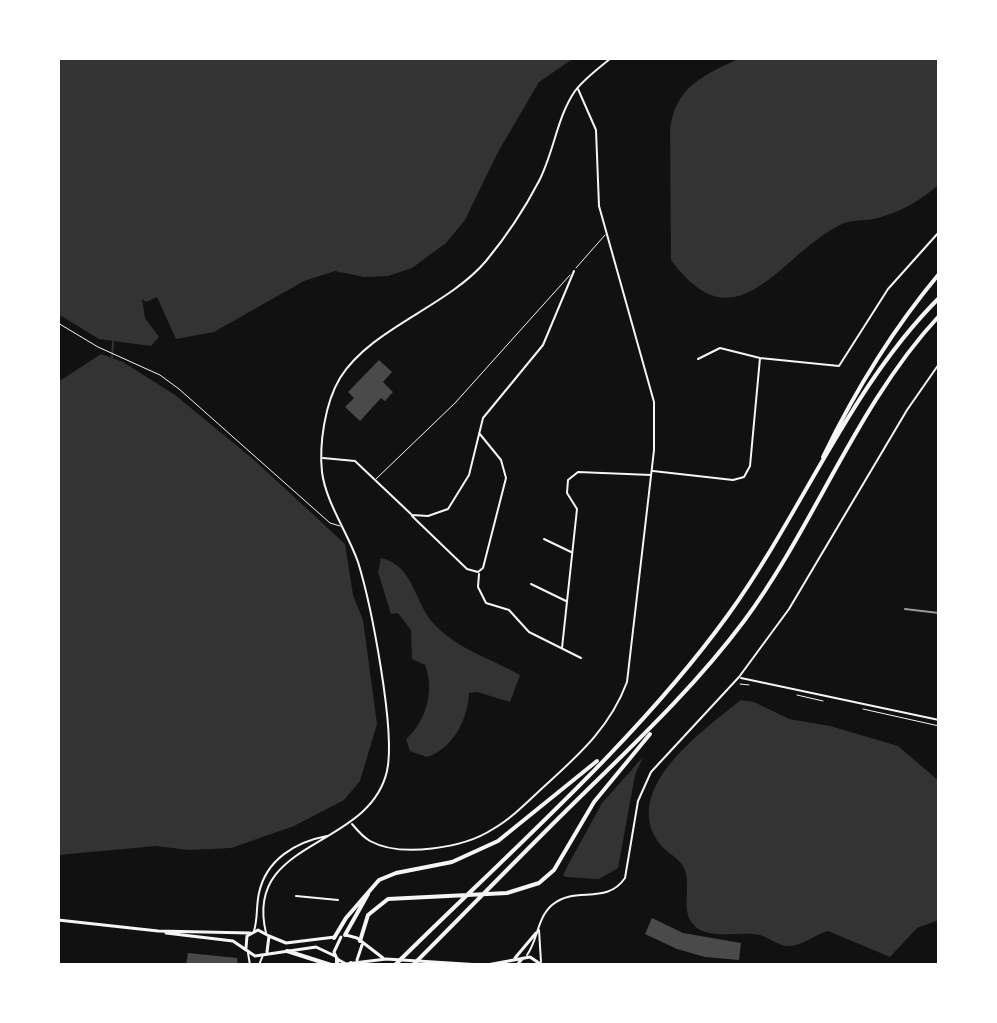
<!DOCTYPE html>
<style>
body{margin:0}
#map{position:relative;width:997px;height:1023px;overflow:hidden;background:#111;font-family:"Sofia Sans Condensed",sans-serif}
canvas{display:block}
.frame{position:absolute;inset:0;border:60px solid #fff;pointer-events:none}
</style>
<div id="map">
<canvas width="997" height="1023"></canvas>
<div class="frame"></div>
</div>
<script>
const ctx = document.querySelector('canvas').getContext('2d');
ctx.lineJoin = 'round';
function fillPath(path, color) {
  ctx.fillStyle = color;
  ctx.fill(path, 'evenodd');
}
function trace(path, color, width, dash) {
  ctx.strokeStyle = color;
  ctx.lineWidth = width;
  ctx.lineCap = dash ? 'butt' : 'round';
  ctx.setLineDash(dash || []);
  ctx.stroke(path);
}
fillPath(new Path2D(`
 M58,58H574L539,82L498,152L465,220L446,243L412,268L388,276L364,277L335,271L304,281L214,332L176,339L157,297L146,302L142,299L145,318L159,337L151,346L99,339L58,314Z
 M740,58H939V184C923,199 902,211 881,217C868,222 854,218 840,225C779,255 737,350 671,260L670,131C674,87 704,75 740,58Z
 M101,354L123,362L175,395L253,459L345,544L353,595L363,620L377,724L360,781L344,800L294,826L231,848L189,850L156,846L58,855V382Z
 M381,558C414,565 414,603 434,624C457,649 492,659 520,675L510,702L477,692L469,693C468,719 453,749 427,757L410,751L406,739C426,722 435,690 425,665L412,659L411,630L398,613L391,614L378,572Z
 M741,700L754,702L789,719L830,726L898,746L939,781V920L917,928L890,957L828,931C813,935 804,946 788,946C779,946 769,938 760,935C740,930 703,943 690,920C682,905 692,881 683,866C677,856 663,851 657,840C623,786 705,729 741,700Z
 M643,757L635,775L618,868L599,879L566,877L563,875L567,867L602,803Z`), '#333');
trace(new Path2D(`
 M112,358L113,342`), '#333', 2);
fillPath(new Path2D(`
 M379,360L392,372L383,382L393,392L385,401L381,398L360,421L345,407L354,398L348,392Z
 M652,918L683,933L741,943L739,960L705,957L677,949L645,934Z
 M188,953L237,958L238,965H186Z`), '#4a4a4a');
trace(new Path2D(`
 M740,684L749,685
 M797,695L823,701
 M863,709L939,726`), '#f5f5f5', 1);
trace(new Path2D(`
 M576,268L605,235
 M58,323L98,347L160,375L179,389L330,523L340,526
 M376,479L455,403L570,275`), '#f5f5f5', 1);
trace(new Path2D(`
 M698,359L720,348L760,358
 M323,458L355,461L412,515L428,516L448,509L469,475L483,418L543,345L574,271
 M653,471L733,480L744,477L750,466L760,358L839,366L888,289L939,232
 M412,516L467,569L478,572L483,568L506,478L501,460L479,433
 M544,539L571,552
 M479,574L478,587L486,603L509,610L529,632L581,658
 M531,584L566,601
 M562,648L577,509L567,493L568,480L578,472L651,475
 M741,678L939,720
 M352,824C357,830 363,837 370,841C401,858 464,848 493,829C514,817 531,798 549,782C582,752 611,725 627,682L654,450V402L599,206L596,130L578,89
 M296,896L338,900
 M248,953L250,965
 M259,965L263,955`), '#f5f5f5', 2);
trace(new Path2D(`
 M539,930L541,962
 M254,931C258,918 256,906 259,893C266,860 295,842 327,836
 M266,933C243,838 369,850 387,771C396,731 371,604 358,562C348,533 326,503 322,472C319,444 325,403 340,378C371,328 447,307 486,261C505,238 525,208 539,181C554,152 557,117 575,91C584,79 599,68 611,58
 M527,955C538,940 537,918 552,905C575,885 606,906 625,878L638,801L651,772L739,677L789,609L907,410L939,364`), '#f5f5f5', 2);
trace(new Path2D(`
 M58,920L158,931L250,933
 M166,933L233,941L255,956L316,947L335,956
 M346,935L357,938L383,958
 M269,936L286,943L335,937
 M341,937L334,952L337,959L346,964L386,959L481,965
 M246,948L247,936L258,930L269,936L267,952
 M515,958L536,933
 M357,960L362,945
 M487,965L530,957L542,965
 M517,965L522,959`), '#f5f5f5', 3);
trace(new Path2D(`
 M823,457C855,391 892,330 939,274
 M345,935L368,894
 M334,938L346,918L379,880L396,873L452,862L498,841L597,761
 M360,941L368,915L388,899L507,893L539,883L554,870L594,802L650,734
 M287,951L331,965
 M337,965V959
 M350,965L351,963
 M395,965C506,855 637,741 728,615C802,513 849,388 939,298
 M413,965C467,911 520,856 575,802C634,744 694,688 744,621C815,525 857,404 939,316`), '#f5f5f5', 4);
trace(new Path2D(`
 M905,609L939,613`), '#9a9a9a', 2);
</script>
